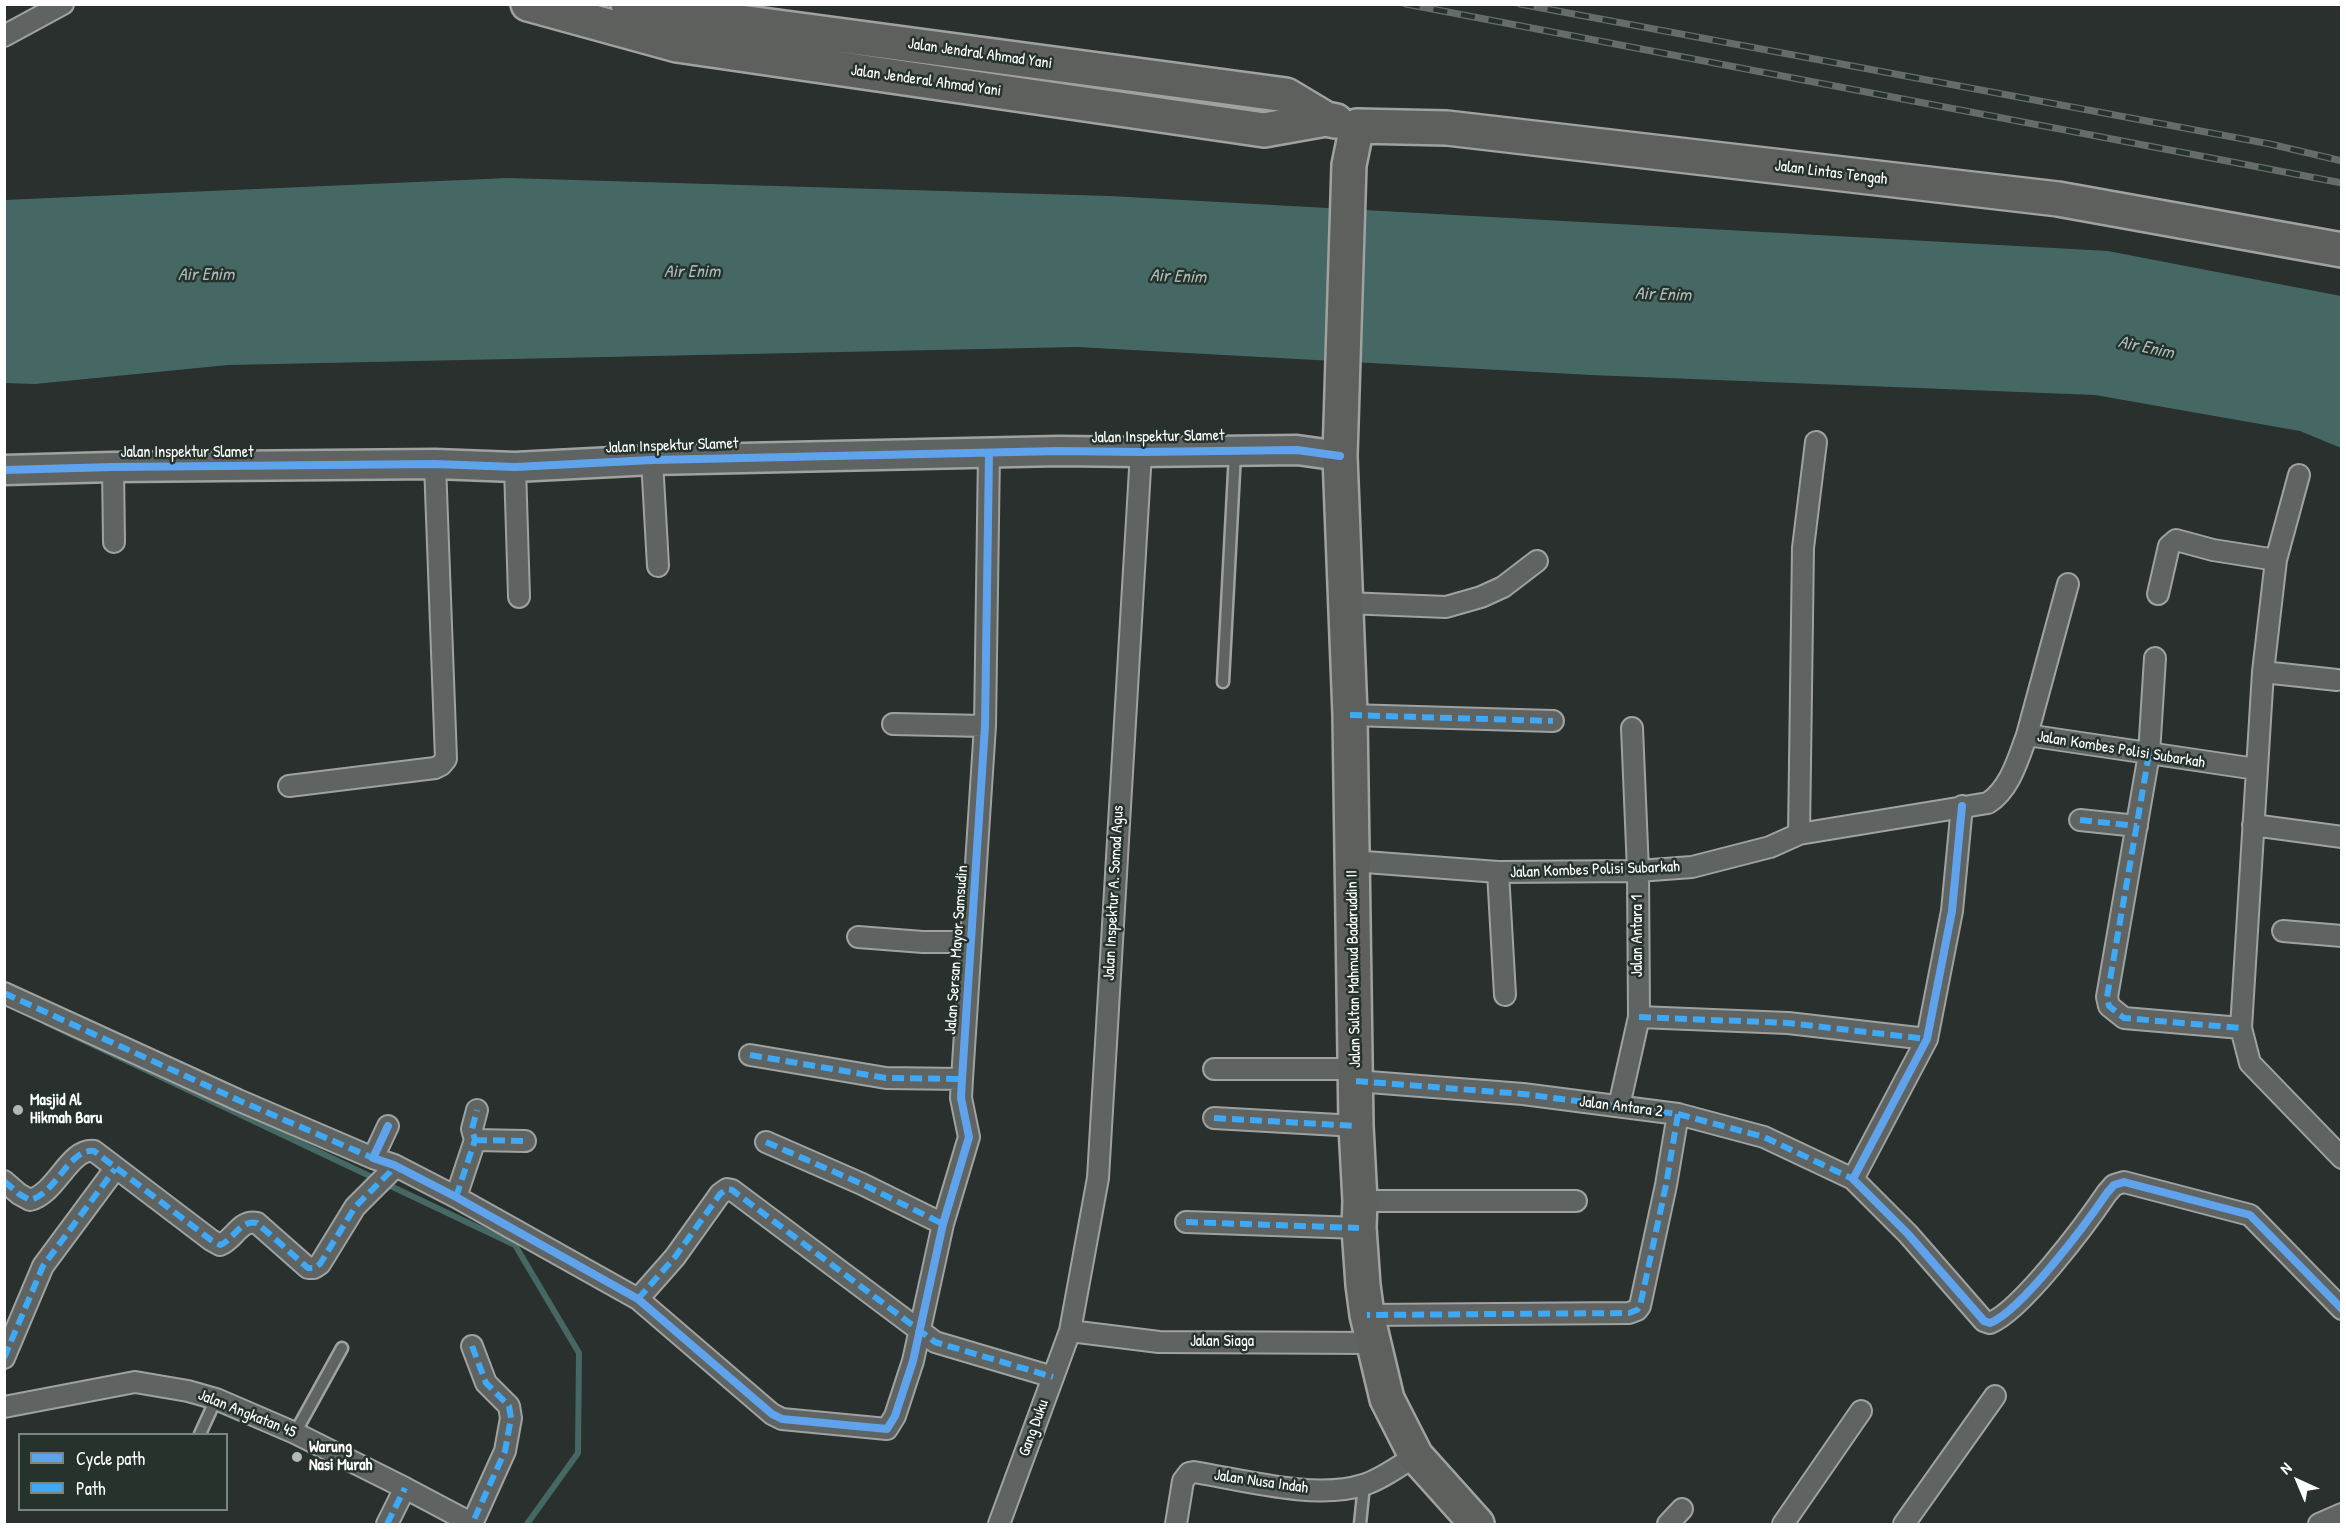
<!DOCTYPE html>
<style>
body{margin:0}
#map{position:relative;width:2346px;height:1529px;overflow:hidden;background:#29302d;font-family:"Patrick Hand",sans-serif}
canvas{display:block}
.frame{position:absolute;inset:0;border:6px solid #fff;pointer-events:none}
.legend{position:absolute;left:18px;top:1433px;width:210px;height:78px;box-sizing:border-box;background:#26332d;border:2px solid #7d8581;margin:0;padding:8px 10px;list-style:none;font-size:18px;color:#fff}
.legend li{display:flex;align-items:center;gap:12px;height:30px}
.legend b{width:30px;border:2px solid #7d8581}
.north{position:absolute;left:2268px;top:1451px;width:60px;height:60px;-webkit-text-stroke:4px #26332d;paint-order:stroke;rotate:316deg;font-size:16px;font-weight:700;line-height:24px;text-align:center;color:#fff}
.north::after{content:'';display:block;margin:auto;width:21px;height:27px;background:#fff;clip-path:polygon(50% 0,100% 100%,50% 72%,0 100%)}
</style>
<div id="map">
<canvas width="2346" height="1529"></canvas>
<div class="frame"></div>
<ul class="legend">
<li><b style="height:8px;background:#60a3ed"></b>Cycle path</li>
<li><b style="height:8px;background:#3fa9f5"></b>Path</li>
</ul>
<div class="north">N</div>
</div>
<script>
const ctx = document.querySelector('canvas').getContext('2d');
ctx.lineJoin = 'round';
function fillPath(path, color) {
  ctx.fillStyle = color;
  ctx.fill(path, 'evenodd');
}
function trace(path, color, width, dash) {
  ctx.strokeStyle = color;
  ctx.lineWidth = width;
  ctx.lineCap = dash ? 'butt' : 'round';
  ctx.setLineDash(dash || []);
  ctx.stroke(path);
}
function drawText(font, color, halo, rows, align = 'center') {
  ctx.font = font + ' "Patrick Hand",sans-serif';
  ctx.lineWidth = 5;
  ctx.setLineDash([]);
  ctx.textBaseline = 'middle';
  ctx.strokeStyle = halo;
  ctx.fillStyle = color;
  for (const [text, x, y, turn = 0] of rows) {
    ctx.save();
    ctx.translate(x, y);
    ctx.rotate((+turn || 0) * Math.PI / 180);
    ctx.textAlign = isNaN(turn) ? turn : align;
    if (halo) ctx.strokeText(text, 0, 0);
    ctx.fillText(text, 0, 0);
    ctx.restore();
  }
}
fillPath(new Path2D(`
 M508,178L1110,196L2108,251L2341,296V448L2300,431L2095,395L1591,375L1077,347L228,365L35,384L5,383L4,200Z`), '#456865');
trace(new Path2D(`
 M45,1022L515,1245L579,1353L578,1453L527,1524`), '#456865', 6);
const lane = new Path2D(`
 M1223,682L1235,453
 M295,1433L342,1348
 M200,1434L216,1399
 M1360,1524L1364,1485`);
const street = new Path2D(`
 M4,36L63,4
 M652,460L658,566
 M113,467L114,542
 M515,467L519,597
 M2299,475L2276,560L2263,672L2241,1028L2250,1063L2342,1158
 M2158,594L2169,546L2176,540L2213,550L2276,560
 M1346,603L1446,607L1481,597L1503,587L1537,561
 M2155,658L2149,754L2107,997L2109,1006L2124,1018L2241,1028
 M2263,672L2337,680
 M1350,715L1553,721
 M893,724L985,726
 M2027,735L2068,584
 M289,786L435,768L441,765L446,759L435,464
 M1962,806L1952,911L1927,1039L1853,1179L1908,1234L1984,1321L1990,1323C2021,1311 2086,1224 2107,1193L2114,1185L2124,1182L2250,1215L2342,1309
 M2080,820L2137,826
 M2253,825L2342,837
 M1799,834L1803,548L1816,442
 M1352,861L1498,872L1638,871L1692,867L1770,847L1799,834L1988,803C2010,789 2018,759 2027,735L2256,769
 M1498,872L1505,995
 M2283,931L2342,936
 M858,937L923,942H970
 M4,993L238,1100L373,1158
 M1639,1017L1788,1023L1927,1039
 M750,1055L886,1078L962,1079
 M1214,1069H1356
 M1356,1081L1523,1094L1678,1114L1666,1185L1640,1306L1637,1310L1629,1313L1367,1315
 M1619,1106L1639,1017L1638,871L1632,728
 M1678,1114L1764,1137L1853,1179
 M1214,1118L1356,1126
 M388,1126L373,1158L394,1165L456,1197L638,1299L772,1414L782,1419L887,1429L895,1416L913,1361L943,1224L969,1137L961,1098L962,1079L985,726L989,453
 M475,1140L525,1141
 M766,1142L862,1184L943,1224
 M4,1181L19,1194L30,1200C57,1193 69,1148 94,1151L211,1240L220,1245C234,1240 240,1219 257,1223L308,1268H314L320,1264L355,1207L390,1172L394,1165
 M456,1197L475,1140L472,1129L477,1110
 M1360,1201H1576
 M1186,1222L1359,1228
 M638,1299L675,1257L720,1194L727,1189L732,1190L935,1342L1053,1377
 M1070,1331L1159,1342L1375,1343
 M472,1346L486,1383L509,1406L511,1418L505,1451L472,1524
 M4,1358L43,1266L115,1169
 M4,1407L135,1382L188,1391L216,1399L295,1433L405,1488L473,1524
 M387,1524L405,1488
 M999,1524L1070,1331L1098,1178L1141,452
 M1176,1524L1183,1481L1189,1473L1194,1472C1243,1480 1316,1500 1363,1485C1381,1480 1400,1465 1416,1456
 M1668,1524L1682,1509
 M1783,1524L1861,1411
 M1904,1524L1995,1396
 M2319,1524L2342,1514`);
const secondary = new Path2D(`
 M4,470L113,467L435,464L515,467L652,460L1059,451L1141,452L1297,450L1340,456`);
const highway = new Path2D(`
 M528,4L677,45L1264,130L1326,119
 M628,4L650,10L1286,95L1326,119L1336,121
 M1477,1524L1416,1456L1387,1399L1367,1315L1363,1285L1359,1228L1360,1201L1356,1126L1350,715L1340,456L1349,165L1357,126L1447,128L2058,199L2342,250`);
trace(lane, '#9fa2a0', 15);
trace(street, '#9fa2a0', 24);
trace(secondary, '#9fa2a0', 33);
trace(highway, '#9fa2a0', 38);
trace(lane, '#5f6362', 10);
trace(street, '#5f6362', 20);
trace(secondary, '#5f6362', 28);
trace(highway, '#5e605d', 33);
const rail = new Path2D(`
 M1406,4L2342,183
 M1520,4L2270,144L2342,161`);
trace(rail, '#686c69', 7);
trace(rail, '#26332d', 4.5, [14]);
trace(new Path2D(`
 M1350,715L1553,721
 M2149,754L2107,997L2109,1006L2124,1018L2241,1028
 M2080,820L2137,826
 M4,993L238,1100L373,1158
 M1639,1017L1788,1023L1927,1039
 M750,1055L886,1078L962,1079
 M1356,1081L1523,1094L1678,1114L1666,1185L1640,1306L1637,1310L1629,1313L1367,1315
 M1678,1114L1764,1137L1853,1179
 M1214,1118L1356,1126
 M475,1140L525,1141
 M766,1142L862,1184L943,1224
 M4,1181L19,1194L30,1200C57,1193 69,1148 94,1151L211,1240L220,1245C234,1240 240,1219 257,1223L308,1268H314L320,1264L355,1207L390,1172L394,1165
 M456,1197L475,1140L472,1129L477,1110
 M1186,1222L1359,1228
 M638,1299L675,1257L720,1194L727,1189L732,1190L935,1342L1053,1377
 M472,1346L486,1383L509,1406L511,1418L505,1451L472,1524
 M4,1358L43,1266L115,1169
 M387,1524L405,1488`), '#3fa9f5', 6, [12, 6]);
trace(new Path2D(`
 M4,470L113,467L435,464L515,467L652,460L1059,451L1141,452L1297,450L1340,456
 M1962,806L1952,911L1927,1039L1853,1179L1908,1234L1984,1321L1990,1323C2021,1311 2086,1224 2107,1193L2114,1185L2124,1182L2250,1215L2342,1309
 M388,1126L373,1158L394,1165L456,1197L638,1299L772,1414L782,1419L887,1429L895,1416L913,1361L943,1224L969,1137L961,1098L962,1079L985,726L989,453`), '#60a3ed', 8);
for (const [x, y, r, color] of [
 [18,1110,6,"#b4b7b6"],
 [297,1457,6,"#b4b7b6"]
]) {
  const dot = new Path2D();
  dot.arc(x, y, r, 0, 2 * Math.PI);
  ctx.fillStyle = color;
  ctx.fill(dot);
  trace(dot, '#26332d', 2);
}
drawText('16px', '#fff', '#26332d', [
 ["Jalan Jendral Ahmad Yani",980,54,8],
 ["Jalan Jenderal Ahmad Yani",926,81,8],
 ["Jalan Lintas Tengah",1831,173,7],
 ["Jalan Inspektur Slamet",1158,437,-1],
 ["Jalan Inspektur Slamet",672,446,-2],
 ["Jalan Inspektur Slamet",187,453],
 ["Jalan Kombes Polisi Subarkah",2121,750,9],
 ["Jalan Kombes Polisi Subarkah",1595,870,-2],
 ["Jalan Inspektur A. Somad Agus",1114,893,-87],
 ["Jalan Antara 1",1638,936,-90],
 ["Jalan Sersan Mayor Samsudin",957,950,-86],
 ["Jalan Sultan Mahmud Badaruddin II",1354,969,-91],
 ["Jalan Antara 2",1621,1107,7],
 ["Jalan Siaga",1222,1342],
 ["Jalan Angkatan 45",247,1414,22],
 ["Gang Duku",1034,1428,-70],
 ["Jalan Nusa Indah",1261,1482,8]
]);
drawText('bold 16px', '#fff', '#26332d', [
 ["Masjid Al",30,1101],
 ["Hikmah Baru",30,1119],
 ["Warung",309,1448],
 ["Nasi Murah",309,1466]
], 'left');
drawText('italic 18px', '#adbdbc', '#26332d', [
 ["Air Enim",692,272],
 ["Air Enim",206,275],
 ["Air Enim",1178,277,2],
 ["Air Enim",1663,295,2],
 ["Air Enim",2146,348,12]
]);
</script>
